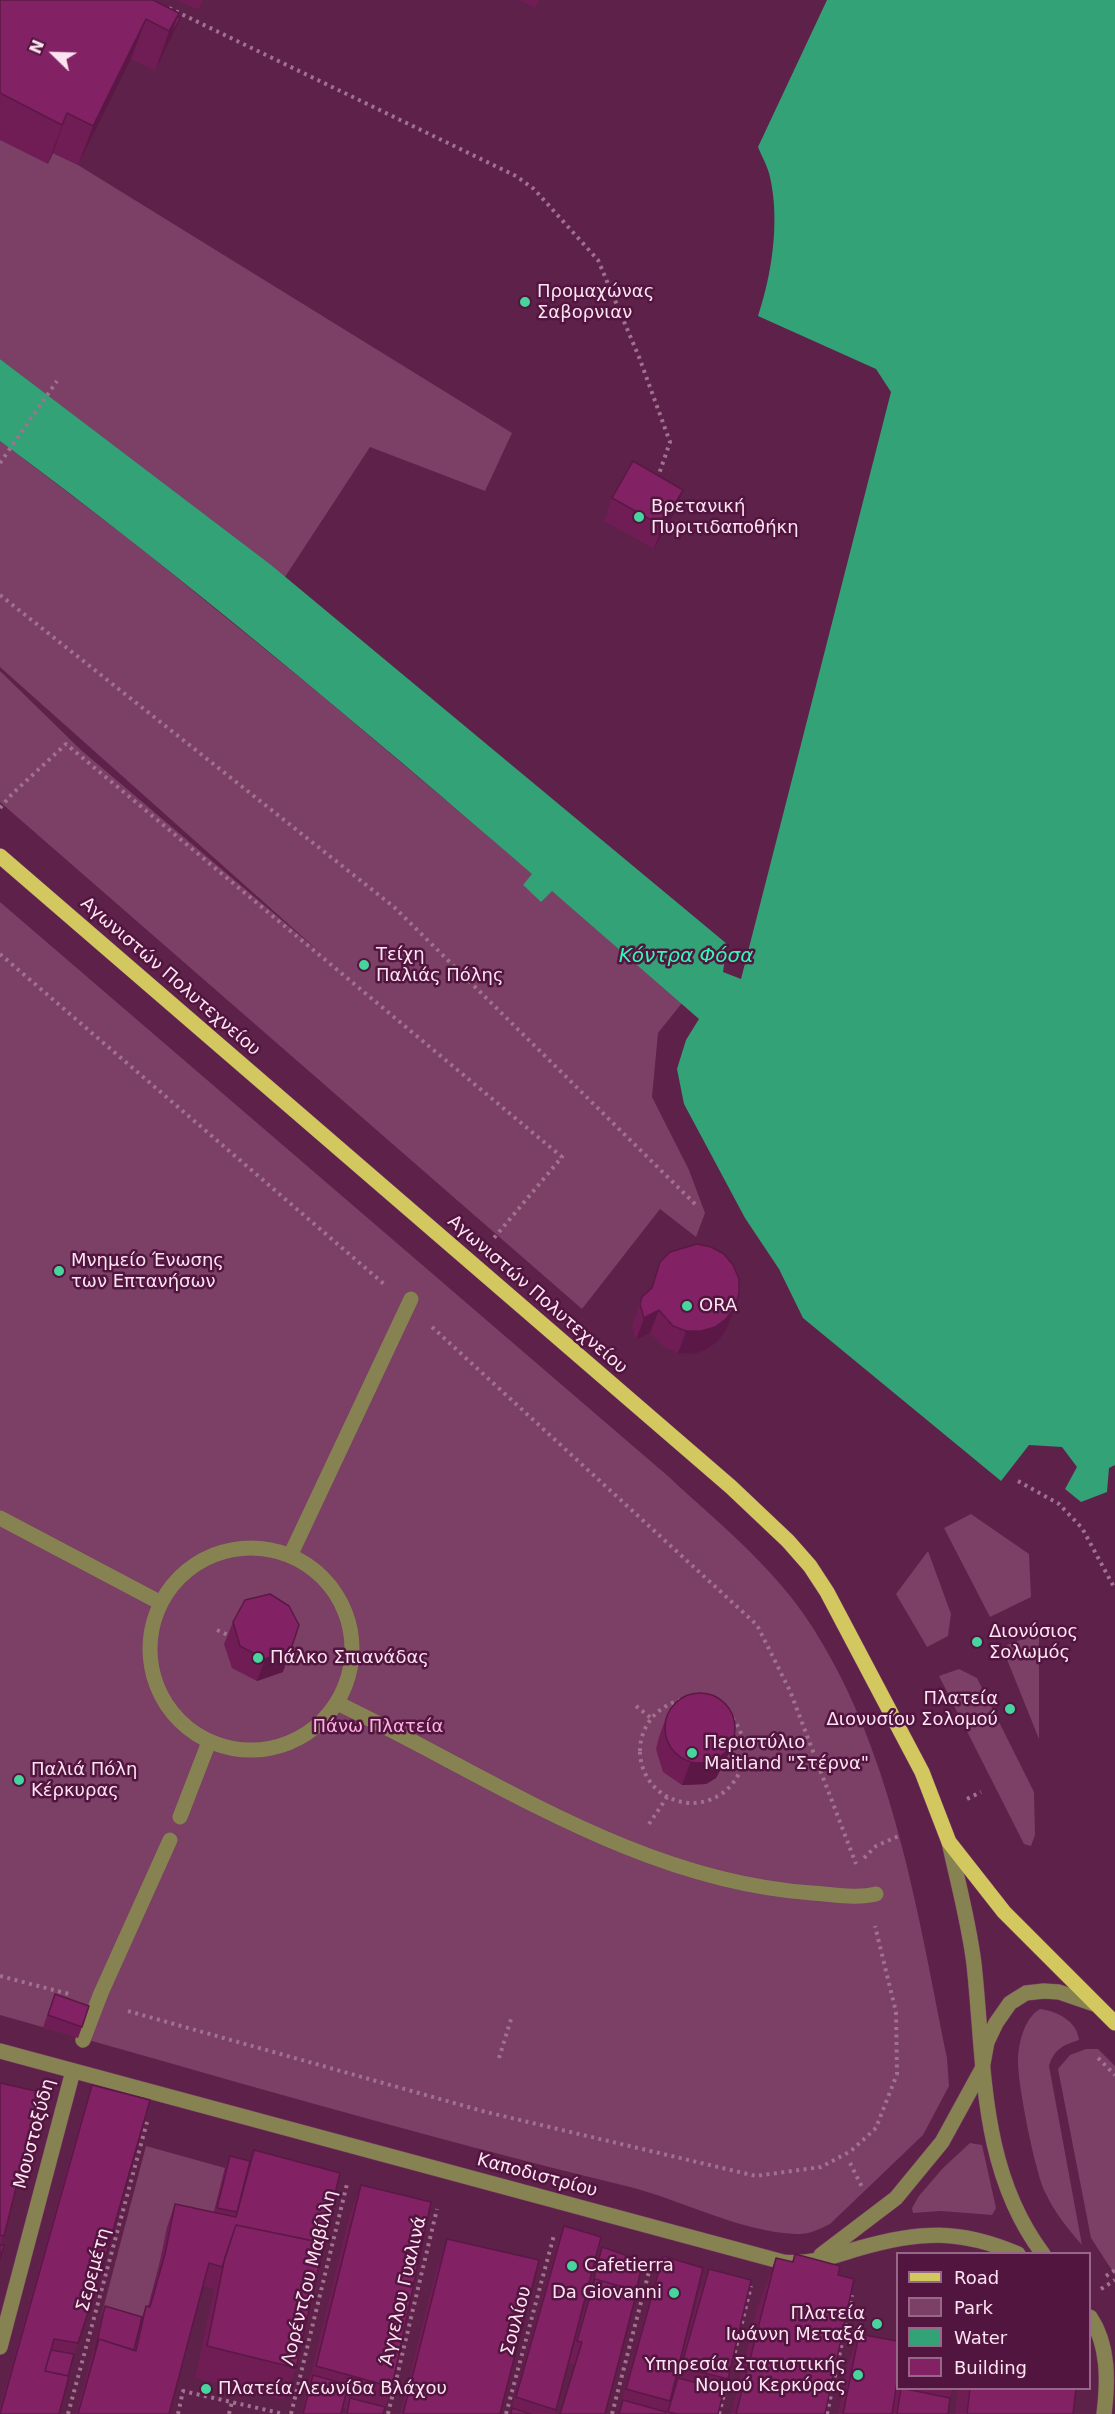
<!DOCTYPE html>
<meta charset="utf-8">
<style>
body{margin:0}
#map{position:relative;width:1115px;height:2414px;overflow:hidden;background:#5e2149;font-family:"DejaVu Sans",sans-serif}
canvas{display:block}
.legend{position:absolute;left:896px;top:2252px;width:195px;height:138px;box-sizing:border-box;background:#52153f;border:2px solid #966786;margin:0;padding:8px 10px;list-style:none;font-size:18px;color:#fbe3f0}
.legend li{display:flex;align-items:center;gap:12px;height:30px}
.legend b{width:30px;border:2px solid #966786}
.north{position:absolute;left:24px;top:24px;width:60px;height:60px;-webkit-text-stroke:4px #52153f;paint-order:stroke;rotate:293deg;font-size:16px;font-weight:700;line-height:24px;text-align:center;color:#fbe3f0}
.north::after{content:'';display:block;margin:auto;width:21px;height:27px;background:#fbe3f0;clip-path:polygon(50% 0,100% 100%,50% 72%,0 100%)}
</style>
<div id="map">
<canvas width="1115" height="2414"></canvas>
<ul class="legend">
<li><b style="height:8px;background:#d3c85f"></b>Road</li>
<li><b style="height:16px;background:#7c3f66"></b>Park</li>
<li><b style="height:16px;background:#33a277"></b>Water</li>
<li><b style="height:16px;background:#822264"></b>Building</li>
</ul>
<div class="north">N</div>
</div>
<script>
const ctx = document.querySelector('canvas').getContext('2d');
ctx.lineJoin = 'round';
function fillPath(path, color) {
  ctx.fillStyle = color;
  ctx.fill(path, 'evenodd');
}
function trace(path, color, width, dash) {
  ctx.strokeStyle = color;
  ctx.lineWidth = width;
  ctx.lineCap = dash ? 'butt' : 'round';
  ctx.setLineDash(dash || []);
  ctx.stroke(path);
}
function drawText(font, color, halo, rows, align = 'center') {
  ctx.font = font + ' "DejaVu Sans",sans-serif';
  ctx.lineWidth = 5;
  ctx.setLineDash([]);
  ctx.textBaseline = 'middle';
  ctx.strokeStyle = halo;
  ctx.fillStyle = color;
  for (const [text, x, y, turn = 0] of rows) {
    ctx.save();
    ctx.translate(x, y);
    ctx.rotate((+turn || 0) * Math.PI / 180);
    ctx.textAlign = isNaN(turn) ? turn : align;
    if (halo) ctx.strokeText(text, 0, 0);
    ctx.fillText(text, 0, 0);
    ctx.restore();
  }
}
fillPath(new Path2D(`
 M0,140L53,153L78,165L512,433L485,491L370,447L285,577L0,359Z
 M0,441L133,542L314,689L533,874L523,885L541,901L552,890L682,1003L658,1033L652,1097L689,1170L705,1213L696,1237L660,1209L582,1309L0,802V671L81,750L323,955L0,667Z
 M0,902L669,1477C716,1521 768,1562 805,1616C892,1744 917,1909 947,2058L949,2086L923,2135L830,2224C820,2229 808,2235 796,2234C741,2232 684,2201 630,2187C419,2136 210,2074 0,2015Z
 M971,1514L1029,1554L1031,1597L990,1617L944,1528Z
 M928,1551L951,1614L948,1636L927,1647L896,1594Z
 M1039,1633V1739L1002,1647Z
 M959,1669L977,1678L1034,1792L1035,1835L1031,1846L1024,1844L939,1676Z
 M1040,2009C1057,2011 1077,2021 1079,2040C1062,2045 1054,2050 1049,2066L1082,2245C1068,2229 1054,2212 1045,2192C1035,2171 1018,2086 1018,2062C1018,2044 1024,2018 1040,2009Z
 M1086,2049H1098L1115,2066V2275L1091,2238L1058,2069L1070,2055Z
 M970,2143L982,2145L996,2208L992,2215L941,2211L913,2213L912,2208L919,2196L943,2168Z
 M146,2146L225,2168L212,2220L169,2227L142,2330L101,2317Z`), '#7c3f66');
fillPath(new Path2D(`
 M827,0H1115V1465L1109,1468L1107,1492L1081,1502L1065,1489L1077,1467L1062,1447L1029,1445L1001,1481L803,1318L779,1269L745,1218L684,1104L677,1069L686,1040L699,1019L552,891L541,902L523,885L532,874C359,725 184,577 0,441V359L271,565L727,944L723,972L741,979L891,392L876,369L758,316C772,274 780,221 770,177C768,167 762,157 758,147Z`), '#33a277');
const minor = new Path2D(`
 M0,1518L161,1603
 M150 1649a101 101 0 1 1 202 0a101 101 0 1 1-202 0Z
 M290,1556L411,1299
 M337,1703C490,1776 638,1881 812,1893C832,1894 856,1899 876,1894
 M180,1817L209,1742
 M949,1842C958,1883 969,1923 974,1964C985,2064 979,2169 1043,2254
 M83,2040L101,1993L170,1840
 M0,2051L783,2262C811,2265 833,2256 860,2248C920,2231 960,2229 1018,2254
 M821,2255L896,2198L942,2142L982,2069L987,2042L996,2023L1010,2003L1026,1993L1044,1991L1059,1992L1094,2004
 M1090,2317C1109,2345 1108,2382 1104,2414
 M0,2347L73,2071`);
const major = new Path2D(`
 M0,856L731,1487L788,1541L810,1566L827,1592L922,1772L949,1842L1004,1912L1115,2023`);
trace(minor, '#774064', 16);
trace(major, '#774064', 16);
trace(new Path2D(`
 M169,8L516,176L534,189L598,260L639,357L670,442L657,480
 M0,463L57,381
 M0,595L394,907L696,1205
 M0,808L12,794L66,744L562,1157L494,1238
 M0,954L384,1284
 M432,1327L757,1625L790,1691L856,1864
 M1018,1481L1059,1504L1082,1528L1115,1589
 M217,1630L228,1635
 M640 1751a52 52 0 1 1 104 0a52 52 0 1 1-104 0Z
 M636,1706L651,1718
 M967,1799L981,1792
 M649,1824L667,1797
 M864,1858L876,1846L901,1835
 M0,1976L69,1994
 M128,2011L486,2112L756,2176L821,2167L851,2151L876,2128L897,2074L896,2012L875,1926
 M499,2058L512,2016
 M1098,2058L1115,2075
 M850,2163L862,2187
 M1106,2276L1115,2270
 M1101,2289L1115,2280
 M844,2332L854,2333
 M733,2360L751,2286
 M68,2414L147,2122
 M178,2414L183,2391L284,2414
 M229,2414L232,2402
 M291,2414L347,2184
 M388,2414L437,2209
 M506,2414L554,2235
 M612,2414L652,2260
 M719,2414L728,2379
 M827,2414L852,2295`), '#9f728e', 4, [3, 4.5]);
trace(minor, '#878252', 15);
trace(major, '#d3c85f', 15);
fillPath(new Path2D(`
 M0,0L179,13L175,30L155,71L131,59L78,165L53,153L48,164L0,140Z
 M177,0H203L198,10Z
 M519,0H539L535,8Z
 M612,498L675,512L654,549L604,521Z
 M660,1262L726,1330L718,1341L706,1350L693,1354L678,1353L665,1348L650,1333L636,1340L632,1327L634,1320L642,1297L651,1289Z
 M233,1622L283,1672L257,1681L232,1668L224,1644Z
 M667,1715L736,1735L727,1757L716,1778L706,1784L682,1785L663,1772L656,1749L659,1737Z
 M55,1994L82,2027L78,2038L43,2027Z
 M0,2083L4,2236L1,2245L0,2259Z
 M92,2085L78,2343L68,2376L0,2414V2407L6,2385L84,2108Z
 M254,2150L323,2243L296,2368L284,2400L195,2378L214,2289L203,2286L169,2414H76L90,2362L101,2317L105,2306L142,2317L146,2306L148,2307L157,2276L167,2227L175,2204L214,2212L225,2168L230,2156L250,2161Z
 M361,2185L392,2387L383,2414H345L346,2409L342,2408L341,2414H301L349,2217Z
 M564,2226L556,2410L555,2414H510L556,2249Z
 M447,2239L500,2414H400L436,2271Z
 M602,2247L605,2414H559L574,2365L569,2364L598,2259Z
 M795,2254L838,2275L825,2414H731L757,2308L776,2258L792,2262Z
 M663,2256L670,2401L665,2414H618L655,2279Z
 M709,2269L728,2379L724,2390L718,2414H666L700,2291Z
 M859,2334L897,2341V2388H953L950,2398L948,2414H838L847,2366Z
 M958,2388H1076L1073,2414H955Z`), '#701d56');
fillPath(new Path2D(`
 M179,13L168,41L180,18L175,30L155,71L169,31Z
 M146,19L131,59L78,165L93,126Z
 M67,113L53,153L48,164L62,125Z
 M683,490L675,512L654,549L662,526Z
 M735,1307L726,1330L718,1341L706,1350L693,1354L678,1353L686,1331Z
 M659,1310L650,1333L636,1340L644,1318Z
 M291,1649L283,1672L257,1681L265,1659Z
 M736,1735L727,1757L716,1778L706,1784L682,1785L690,1763Z`), '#5b1846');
const building = new Path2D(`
 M0,0H153L179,13L169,31L146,19L93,126L67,113L62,125L0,93Z
 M177,17L180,18L168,41Z
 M633,461L683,490L662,526L612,498Z
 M697,1244L711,1247L724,1254L733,1265L739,1279V1293L735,1307L726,1319L715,1327L701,1331H686L673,1326L659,1310L644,1318L640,1304L642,1297L652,1288L660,1262L670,1252Z
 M270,1594L289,1606L299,1625L291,1649L265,1659L240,1646L233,1622L245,1600Z
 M665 1728a35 35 0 1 1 70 0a35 35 0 1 1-70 0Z
 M55,1994L89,2006L82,2027L48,2015Z
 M0,2083L40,2092L4,2236L0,2235Z
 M92,2085L150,2100L100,2276L78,2343L54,2339L45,2371L69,2376L59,2414H0L14,2363Z
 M254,2150L340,2173L323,2243L236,2225L222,2267L209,2263L169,2414H78L99,2339L136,2351L146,2306L150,2307L165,2254L175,2204L236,2217Z
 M230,2156L250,2161L237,2212L217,2208Z
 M361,2185L431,2202L392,2387L316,2366Z
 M236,2225L324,2243L296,2368L207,2346L225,2257Z
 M564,2226L601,2237L556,2410L516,2397Z
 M447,2239L539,2260L500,2414H403Z
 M0,2245H4L0,2259Z
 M602,2247L643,2261L636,2291L595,2279L591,2290Z
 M795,2254L840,2266L838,2275L854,2279L825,2414H736L776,2258L793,2262Z
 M663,2256L703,2268L670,2401L626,2389Z
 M709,2269L751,2280L728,2379L681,2367Z
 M595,2279L637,2291L605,2414H560L582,2342L577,2341Z
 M105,2306L142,2317L134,2350L99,2339L95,2350Z
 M859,2334L897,2341V2382L892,2414H843Z
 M51,2350L74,2354L68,2376L45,2371Z
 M313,2375L348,2385L341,2414H303Z
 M678,2378L724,2390L718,2414H677L668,2412Z
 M901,2388L950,2398L948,2414H897Z
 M970,2388H1076L1073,2414H967Z
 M350,2398L385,2407L383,2414H347Z
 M623,2400L666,2412L665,2414H619Z
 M512,2408L531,2414H511Z`);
fillPath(building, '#822264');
trace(building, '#5b1846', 1.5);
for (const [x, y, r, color] of [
 [525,302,6,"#48d49d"],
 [639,517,6,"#48d49d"],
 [364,965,6,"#48d49d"],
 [59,1271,6,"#48d49d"],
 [687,1306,6,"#48d49d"],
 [977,1642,6,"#48d49d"],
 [258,1658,6,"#48d49d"],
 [1010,1709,6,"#48d49d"],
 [692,1753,6,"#48d49d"],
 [19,1780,6,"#48d49d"],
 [572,2266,6,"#48d49d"],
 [674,2293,6,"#48d49d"],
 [877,2324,6,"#48d49d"],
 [858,2375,6,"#48d49d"],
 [206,2389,6,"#48d49d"]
]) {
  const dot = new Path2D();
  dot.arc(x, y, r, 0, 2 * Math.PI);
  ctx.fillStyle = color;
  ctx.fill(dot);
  trace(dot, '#52153f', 2);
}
drawText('18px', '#fbe3f0', '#52153f', [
 ["Προμαχώνας",537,292],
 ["Σαβορνιαν",537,313],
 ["Βρετανική",651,507],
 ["Πυριτιδαποθήκη",651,528],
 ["Τείχη",376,955],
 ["Παλιάς Πόλης",376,976],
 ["Μνημείο Ένωσης",71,1261],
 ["των Επτανήσων",71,1282],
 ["ORA",699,1306],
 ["Διονύσιος",989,1632],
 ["Σολωμός",989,1653],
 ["Πάλκο Σπιανάδας",270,1658],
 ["Πλατεία",998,1699,"right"],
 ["Διονυσίου Σολομού",998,1720,"right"],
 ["Περιστύλιο",704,1743],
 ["Maitland \"Στέρνα\"",704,1764],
 ["Παλιά Πόλη",31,1770],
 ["Κέρκυρας",31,1791],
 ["Cafetierra",584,2266],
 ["Da Giovanni",662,2293,"right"],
 ["Πλατεία",865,2314,"right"],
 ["Ιωάννη Μεταξά",865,2335,"right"],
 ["Υπηρεσία Στατιστικής",846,2365,"right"],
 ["Νομού Κερκύρας",846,2386,"right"],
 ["Πλατεία Λεωνίδα Βλάχου",218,2389]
], 'left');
drawText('18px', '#fbe3f0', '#52153f', [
 ["Αγωνιστών Πολυτεχνείου",170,977,41],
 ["Αγωνιστών Πολυτεχνείου",537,1295,41],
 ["Μουστοξύδη",35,2134,-75],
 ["Καποδιστρίου",537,2176,15],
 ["Σερεμέτη",94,2270,-75],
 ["Λορέντζου Μαβίλλη",310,2278,-76],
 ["Άγγελου Γυαλινά",404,2291,-77],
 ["Σουλίου",517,2321,-75]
]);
drawText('18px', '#ffb1df', '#52153f', [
 ["Πάνω Πλατεία",378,1727]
]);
drawText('italic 20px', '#31f9b3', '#52153f', [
 ["Κόντρα Φόσα",686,957]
]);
</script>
